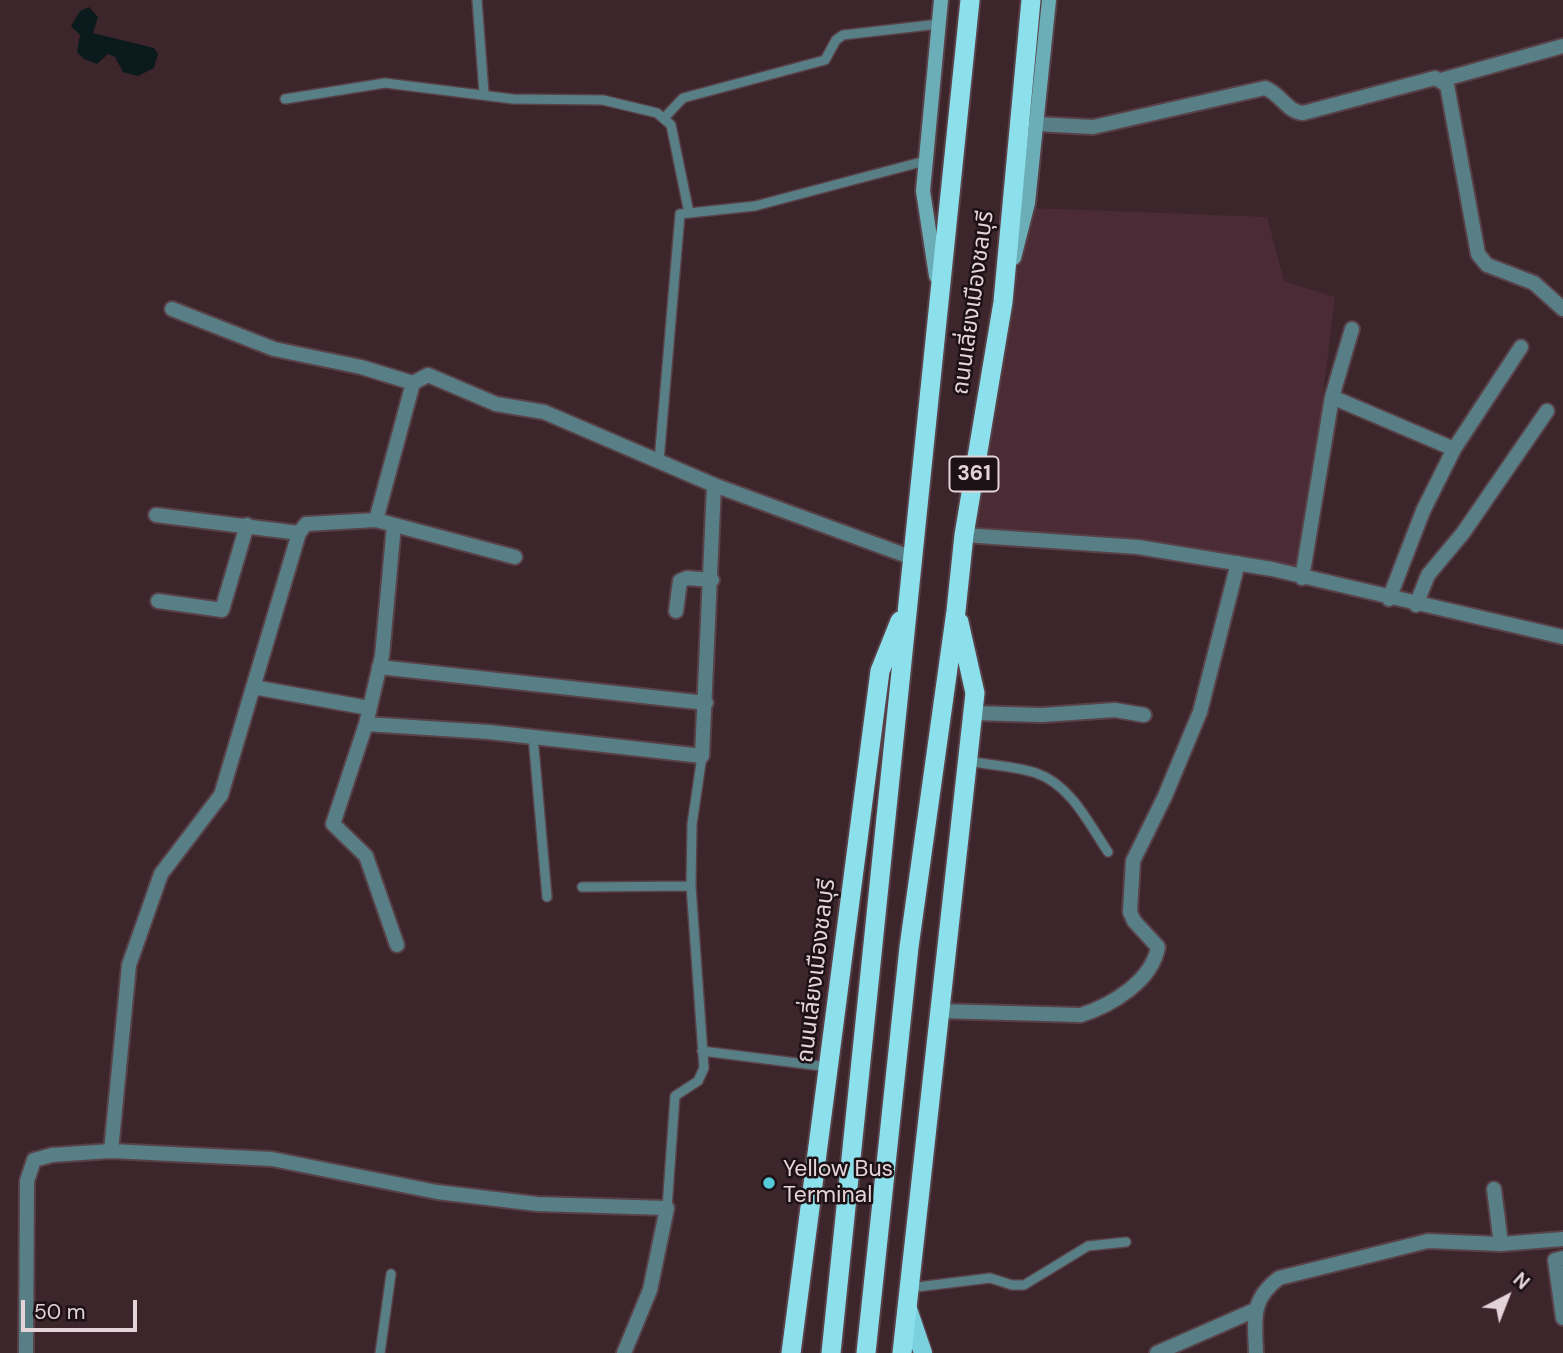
<!DOCTYPE html>
<meta charset="utf-8">
<style>
body{margin:0}
#map{position:relative;width:1563px;height:1353px;overflow:hidden;background:#3d252c;font-family:"DM Sans",sans-serif}
canvas{display:block}
.north{position:absolute;left:1472px;top:1262px;width:70px;height:70px;-webkit-text-stroke:5px #1c1115;paint-order:stroke;rotate:42deg;font-size:19px;font-weight:700;line-height:28px;text-align:center;color:#e4d3d8}
.north::after{content:'';display:block;margin:auto;width:24px;height:32px;background:#e4d3d8;clip-path:polygon(50% 0,100% 100%,50% 72%,0 100%)}
.scale{position:absolute;left:21px;top:1300px;width:116px;height:32px;box-sizing:border-box;border:4px solid #e4d3d8;border-top:0;padding-left:9px;font-size:21px;line-height:24px;white-space:nowrap;color:#e4d3d8;-webkit-text-stroke:5px #1c1115;paint-order:stroke}
</style>
<div id="map">
<canvas width="1563" height="1353"></canvas>
<div class="north">N</div>
<div class="scale">50 m</div>
</div>
<script>
const ctx = document.querySelector('canvas').getContext('2d');
ctx.lineJoin = 'round';
function fillPath(path, color) {
  ctx.fillStyle = color;
  ctx.fill(path, 'evenodd');
}
function trace(path, color, width, dash) {
  ctx.strokeStyle = color;
  ctx.lineWidth = width;
  ctx.lineCap = dash ? 'butt' : 'round';
  ctx.setLineDash(dash || []);
  ctx.stroke(path);
}
function drawText(font, color, halo, rows, align = 'center') {
  ctx.font = font + ' "DM Sans","Noto Sans Thai",sans-serif';
  ctx.lineWidth = 5;
  ctx.setLineDash([]);
  ctx.textBaseline = 'middle';
  ctx.strokeStyle = halo;
  ctx.fillStyle = color;
  for (const [text, x, y, turn = 0] of rows) {
    ctx.save();
    ctx.translate(x, y);
    ctx.rotate((+turn || 0) * Math.PI / 180);
    ctx.textAlign = isNaN(turn) ? turn : align;
    if (halo) ctx.strokeText(text, 0, 0);
    ctx.fillText(text, 0, 0);
    ctx.restore();
  }
}
fillPath(new Path2D(`
 M1032,208L1267,217L1284,281L1335,297L1302,567L1138,539L969,543L982,433Z`), '#4b2c36');
fillPath(new Path2D(`
 M89,7L98,17L93,33L154,48L158,54L154,68L138,76L123,72L115,57L108,54L97,64L84,59L77,52L80,35L71,26L80,11Z`), '#0b1a1c');
const service = new Path2D(`
 M477,0L484,93
 M285,99L385,83L513,99L603,100L657,113L671,125L689,213
 M665,117L683,98L825,60L836,40L843,35L939,24
 M659,461L680,214L755,206L925,161
 M533,736L547,897
 M967,761C989,765 1015,766 1036,773C1071,785 1089,824 1108,852
 M582,887L691,886
 M702,1051L829,1067
 M667,1208L675,1096L698,1081L704,1068L691,886L692,824L702,756
 M909,1288L990,1278L1012,1285H1024L1088,1246L1126,1242
 M380,1353L391,1274`);
const minor = new Path2D(`
 M1441,80L1563,46
 M1036,124L1093,127L1265,88C1280,93 1287,112 1303,113L1435,78L1447,85L1478,254L1487,265L1534,283L1563,309
 M172,309L274,349L361,367L413,383
 M1352,329L1332,397L1454,449
 M156,515L299,533
 M376,520L413,383L428,375L496,404L544,412L714,485L913,558
 M394,525L382,656L366,724L333,824L366,856L397,945
 M964,535L1138,547L1272,569L1563,637
 M1302,578L1332,397
 M1389,599L1423,511L1454,449L1521,347
 M158,601L222,610L247,525
 M1416,605L1428,575L1463,533L1547,411
 M676,611L680,581L687,578L712,580
 M379,667L706,703
 M253,687L369,708
 M972,713L1042,715L1115,710L1144,715
 M366,724L489,732L702,756L714,485
 M939,1011L1081,1015C1112,1005 1152,981 1158,947L1134,921L1130,912L1133,861L1165,796L1200,712L1238,563
 M111,1151L129,965L161,874L221,795L299,533L306,524L376,520L515,557
 M1494,1189L1501,1244
 M1563,1258L1555,1260L1563,1318
 M26,1353L27,1181L34,1160L52,1155L111,1151L272,1159L437,1192L537,1204L667,1208L650,1290L624,1353
 M1157,1353L1255,1310
 M1256,1353C1255,1319 1250,1300 1279,1278L1428,1241L1501,1244L1563,1239`);
const secondary = new Path2D(`
 M1014,258L1028,203L1049,0
 M936,276L923,191L941,0`);
const primary = new Path2D(`
 M907,1306L923,1353`);
const trunk = new Path2D(`
 M791,1353L880,671L900,621
 M831,1353L970,0
 M866,1353L909,947L956,611L964,535L1003,302L1031,0
 M902,1353L975,693L959,622`);
trace(service, '#584148', 12);
trace(minor, '#584148', 18);
trace(secondary, '#584148', 18);
trace(primary, '#584148', 21);
trace(trunk, '#584148', 23);
trace(service, '#577f85', 9);
trace(minor, '#577f85', 14);
trace(secondary, '#6caeb7', 14);
trace(primary, '#7bd2de', 18);
trace(trunk, '#8ce0ec', 19);
for (const [x, y, r, color] of [
 [769,1183,7,"#53cbda"]
]) {
  const dot = new Path2D();
  dot.arc(x, y, r, 0, 2 * Math.PI);
  ctx.fillStyle = color;
  ctx.fill(dot);
  trace(dot, '#1c1115', 2.5);
}
for (const [x, y, w] of [
 [974,474,49]
]) {
  const box = new Path2D();
  box.roundRect(x - w / 2, y - 17.5, w, 35, 5);
  ctx.fillStyle = '#1c1115';
  ctx.fill(box);
  trace(box, '#e4d3d8', 2);
}
drawText('bold 21px', '#e4d3d8', null, [
 ["361",974,474]
]);
drawText('23px', '#e4d3d8', '#1c1115', [
 ["ถนนเลี่ยงเมืองชลบุรี",974,303,-82],
 ["ถนนเลี่ยงเมืองชลบุรี",817,971,-83]
]);
drawText('23px', '#e4d3d8', '#1c1115', [
 ["Yellow Bus",783,1170],
 ["Terminal",783,1196]
], 'left');
</script>
